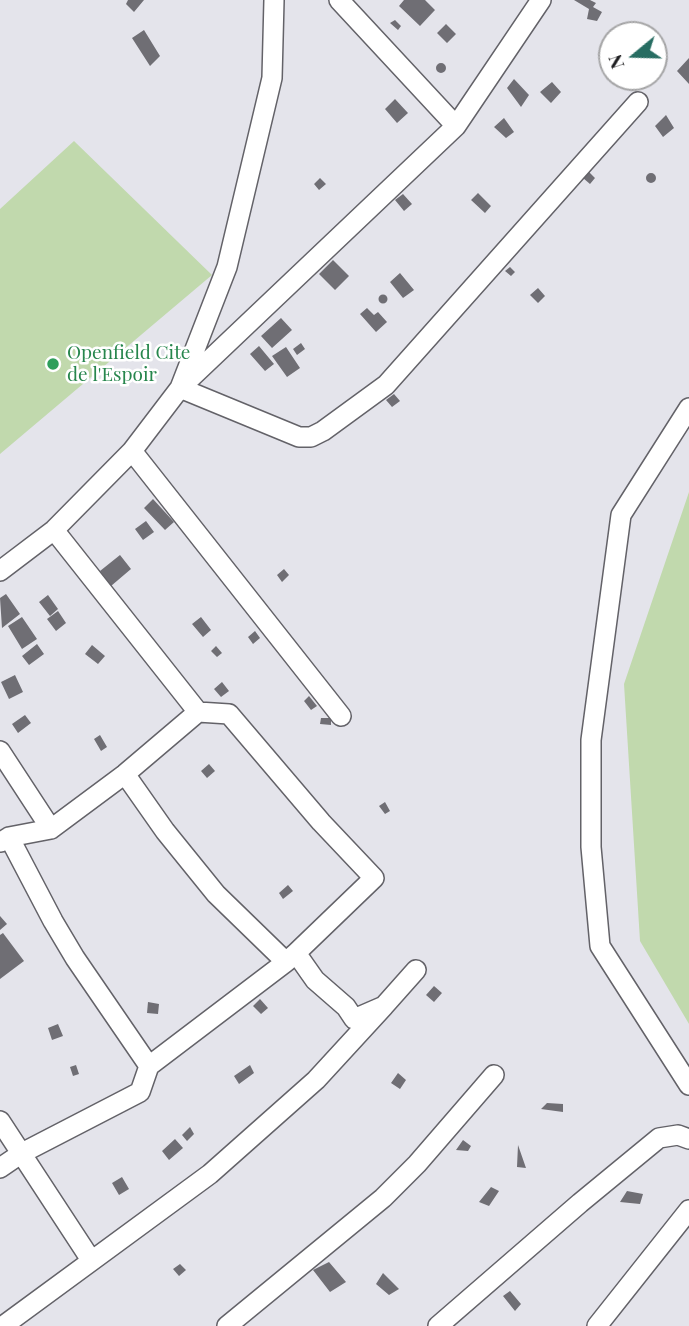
<!DOCTYPE html>
<style>
body{margin:0}
#map{position:relative;width:689px;height:1326px;overflow:hidden;background:#e4e4eb;font-family:"Playfair Display",serif}
canvas{display:block}
.north{position:absolute;left:598px;top:21px;width:70px;height:70px;box-sizing:border-box;background:#fff;border:2px solid #a5a5a6;border-radius:50%;rotate:251deg;font-size:19px;font-weight:700;line-height:28px;text-align:center;color:#1f1f21}
.north::after{content:'';display:block;margin:auto;width:24px;height:32px;background:#276d62;clip-path:polygon(50% 0,100% 100%,50% 72%,0 100%)}
</style>
<div id="map">
<canvas width="689" height="1326"></canvas>
<div class="north">N</div>
</div>
<script>
const ctx = document.querySelector('canvas').getContext('2d');
ctx.lineJoin = 'round';
function fillPath(path, color) {
  ctx.fillStyle = color;
  ctx.fill(path, 'evenodd');
}
function trace(path, color, width, dash) {
  ctx.strokeStyle = color;
  ctx.lineWidth = width;
  ctx.lineCap = dash ? 'butt' : 'round';
  ctx.setLineDash(dash || []);
  ctx.stroke(path);
}
function drawText(font, color, halo, rows, align = 'center') {
  ctx.font = font + ' "Playfair Display",serif';
  ctx.lineWidth = 5;
  ctx.setLineDash([]);
  ctx.textBaseline = 'middle';
  ctx.strokeStyle = halo;
  ctx.fillStyle = color;
  for (const [text, x, y, turn = 0] of rows) {
    ctx.save();
    ctx.translate(x, y);
    ctx.rotate((+turn || 0) * Math.PI / 180);
    ctx.textAlign = isNaN(turn) ? turn : align;
    if (halo) ctx.strokeText(text, 0, 0);
    ctx.fillText(text, 0, 0);
    ctx.restore();
  }
}
fillPath(new Path2D(`
 M74,141L212,275L0,454V209Z
 M689,492V1024L640,941L624,684Z`), '#c1d9ad');
fillPath(new Path2D(`
 M128,0H144L134,12L126,4Z
 M404,0H425L435,10L420,26L399,6Z
 M574,0H590L596,3L593,7L602,12L597,21L587,19L589,9Z
 M395,20L401,26L398,30L390,23Z
 M446,24L456,34L447,43L437,33Z
 M144,30L160,56L150,66L132,38Z
 M689,58V84L677,71Z
 M436 68a5 5 0 1 1 10 0a5 5 0 1 1-10 0Z
 M514,79L529,95L521,107L507,88Z
 M552,82L561,92L551,103L540,92Z
 M395,99L408,113L397,123L385,109Z
 M666,115L674,128L663,137L655,126Z
 M504,118L514,132L506,138L494,127Z
 M589,172L595,178L590,184L583,178Z
 M646 178a5 5 0 1 1 10 0a5 5 0 1 1-10 0Z
 M320,178L326,184L319,190L314,184Z
 M478,193L491,206L485,213L471,200Z
 M403,194L412,204L404,211L395,200Z
 M333,260L349,276L335,290L319,274Z
 M510,267L515,272L511,276L505,271Z
 M400,273L414,290L403,298L390,282Z
 M538,288L545,296L538,303L530,295Z
 M378.5 299a4.5 4.5 0 1 1 9 0a4.5 4.5 0 1 1-9 0Z
 M367,308L374,315L378,312L387,322L376,332L360,314Z
 M281,318L292,330L272,348L261,336Z
 M301,343L305,349L297,355L293,349Z
 M259,346L274,364L265,371L250,354Z
 M286,347L300,368L287,377L272,356Z
 M394,394L400,401L392,407L386,400Z
 M153,499L174,522L165,530L144,508Z
 M146,521L154,532L143,540L135,529Z
 M120,555L131,569L111,586L100,571Z
 M284,569L289,575L282,582L277,575Z
 M6,594L20,614L2,628L0,598Z
 M48,595L58,609L50,616L39,602Z
 M58,611L66,623L56,631L47,619Z
 M22,617L37,639L22,649L8,626Z
 M201,617L211,630L203,637L192,624Z
 M255,631L260,638L253,644L248,637Z
 M37,644L44,654L29,665L22,656Z
 M92,645L105,656L98,664L85,654Z
 M216,646L222,653L217,657L211,651Z
 M15,675L23,692L9,699L1,682Z
 M222,682L229,691L221,697L214,689Z
 M309,696L317,706L311,710L304,701Z
 M25,715L31,723L18,733L12,724Z
 M321,718H331V725L320,724Z
 M100,735L107,747L101,751L94,739Z
 M209,764L215,771L207,778L201,771Z
 M385,802L390,811L385,814L379,806Z
 M288,885L293,891L283,899L279,893Z
 M0,916L7,924L0,930Z
 M3,933L24,961L0,979V935Z
 M434,986L442,993L434,1002L426,995Z
 M260,999L268,1008L261,1014L253,1006Z
 M148,1002L159,1004L158,1014L147,1013Z
 M58,1024L63,1036L52,1040L48,1028Z
 M76,1065L79,1074L73,1076L70,1067Z
 M250,1065L254,1073L239,1084L234,1076Z
 M398,1073L406,1080L400,1089L391,1083Z
 M547,1103L563,1104V1112L541,1109Z
 M190,1127L194,1134L187,1141L182,1135Z
 M175,1139L183,1148L169,1160L162,1151Z
 M463,1140L471,1146L468,1151L456,1150Z
 M518,1145L526,1168L517,1167Z
 M122,1177L129,1189L119,1195L112,1183Z
 M491,1187L499,1191L489,1206L479,1202Z
 M627,1191L643,1194L640,1204L620,1202Z
 M329,1262L346,1282L330,1292L313,1270Z
 M180,1264L186,1270L179,1276L173,1269Z
 M383,1273L399,1289L389,1295L376,1284Z
 M510,1291L521,1304L515,1311L503,1296Z`), '#6f6e74');
const street = new Path2D(`
 M339,0L456,126
 M541,0L456,126L180,388L299,437H311L323,431L386,385L638,102
 M689,408L621,515L591,740V847L600,946L689,1085
 M132,451L341,716
 M54,530L198,712L229,714L321,822L374,878L296,953
 M0,571L54,530L132,451L180,388L227,267L272,78L274,0
 M0,751L51,829
 M125,774L165,831L216,894L286,962L296,953L315,980L346,1007L354,1019L384,1006L416,970
 M9,837L53,921L75,958L149,1066
 M1,842L9,837L51,829L125,774L198,712
 M0,1121L91,1260
 M0,1168L22,1153L140,1092L149,1066L286,962
 M3,1326L210,1174L316,1080L384,1006
 M227,1326L383,1198L417,1164L494,1075
 M438,1326L580,1203L659,1138L678,1135L689,1139
 M597,1326L689,1210`);
trace(street, '#636268', 22);
trace(street, '#fff', 19);
for (const [x, y, r, color] of [
 [53,364,7,"#2e9e5b"]
]) {
  const dot = new Path2D();
  dot.arc(x, y, r, 0, 2 * Math.PI);
  ctx.fillStyle = color;
  ctx.fill(dot);
  trace(dot, '#fff', 2.5);
}
drawText('19px', '#27864d', '#fff', [
 ["Openfield Cite",67,353],
 ["de l'Espoir",67,375]
], 'left');
</script>
